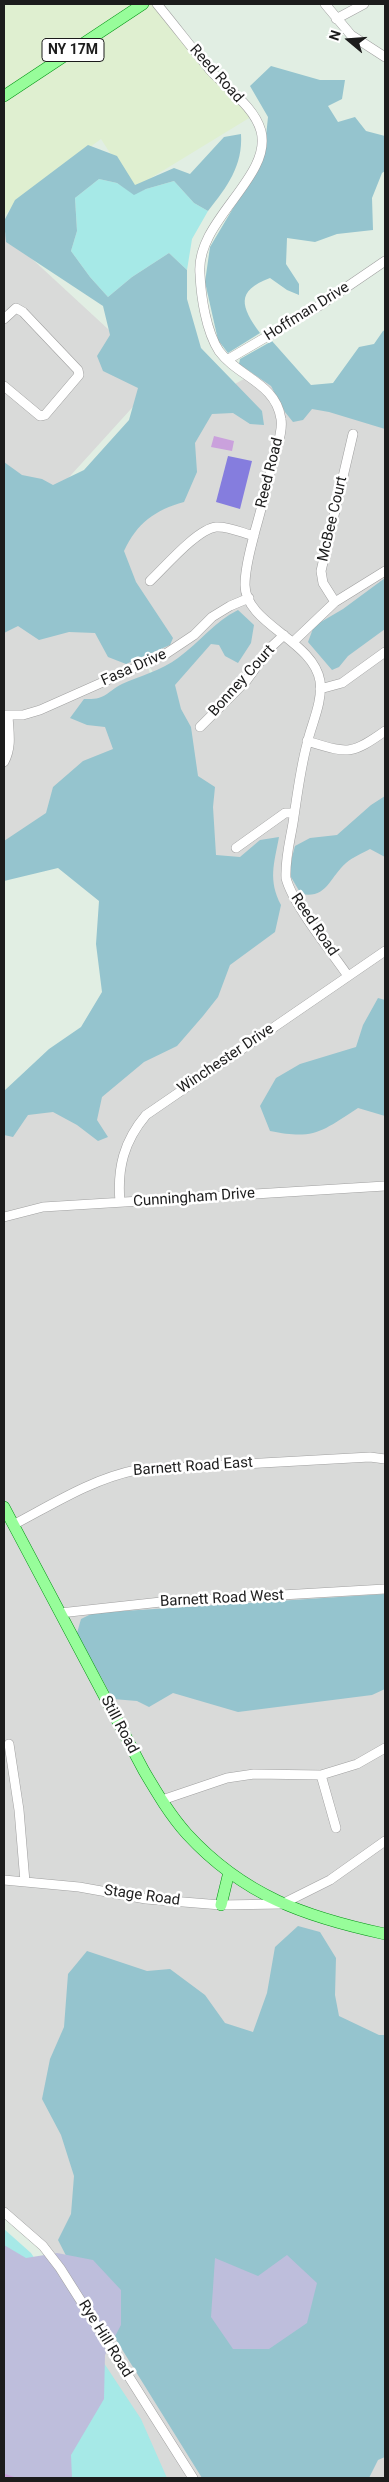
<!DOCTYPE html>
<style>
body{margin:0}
#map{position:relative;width:389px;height:2482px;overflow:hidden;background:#e1eee3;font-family:Roboto,sans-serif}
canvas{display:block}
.frame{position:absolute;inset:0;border:5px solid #1c1c1c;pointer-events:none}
.north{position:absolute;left:324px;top:15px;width:50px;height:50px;-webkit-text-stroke:4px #fff;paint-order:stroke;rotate:288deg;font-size:14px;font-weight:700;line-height:20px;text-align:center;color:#1c1c1c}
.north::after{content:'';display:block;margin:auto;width:18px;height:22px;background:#1c1c1c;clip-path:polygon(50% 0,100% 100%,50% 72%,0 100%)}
</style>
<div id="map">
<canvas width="389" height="2482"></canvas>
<div class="frame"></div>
<div class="north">N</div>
</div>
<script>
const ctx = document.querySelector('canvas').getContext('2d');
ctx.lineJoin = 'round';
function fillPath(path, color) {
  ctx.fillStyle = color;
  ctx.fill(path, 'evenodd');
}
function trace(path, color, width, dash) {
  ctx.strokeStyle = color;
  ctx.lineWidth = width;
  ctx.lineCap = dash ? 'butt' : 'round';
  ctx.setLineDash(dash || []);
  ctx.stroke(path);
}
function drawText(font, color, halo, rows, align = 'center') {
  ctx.font = font + ' Roboto,sans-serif';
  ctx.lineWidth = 5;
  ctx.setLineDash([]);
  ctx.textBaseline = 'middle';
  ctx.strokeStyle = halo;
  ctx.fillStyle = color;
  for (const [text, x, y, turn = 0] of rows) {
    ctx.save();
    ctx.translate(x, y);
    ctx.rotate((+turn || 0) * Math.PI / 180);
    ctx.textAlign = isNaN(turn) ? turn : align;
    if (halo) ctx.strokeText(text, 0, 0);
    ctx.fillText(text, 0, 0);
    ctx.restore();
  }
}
fillPath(new Path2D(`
 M4,233L160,377L42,507L4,470Z
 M262,369L299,401L385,426V822L286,884L385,823V2478H4L60,2267L4,2212V1094L258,902L192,838L179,721L144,656L152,679L117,754L4,858V624L110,538L224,390Z`), '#d9dad9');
fillPath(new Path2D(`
 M4,4H157L254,115L133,189L101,139L21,198L4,216Z`), '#dfefd0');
fillPath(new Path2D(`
 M99,179L117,183L134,194L146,189L174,181L194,203L208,211L192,239L187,270L169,253L132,277L108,297L90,277L71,251L77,231L75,198Z
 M4,2229L31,2253L141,2419L167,2478H4Z`), '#a6e9e7');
fillPath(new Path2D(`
 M271,66L320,80H345L342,99L328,106L338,122L355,117L366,131L385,136V171L382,173L372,198L373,230L337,234L315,242L287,238L286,264L299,284V295L287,290L270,278C235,291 241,307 260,333L228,353L218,340L205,282L210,247L264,156L268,117L250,86Z
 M241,134C243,166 227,187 208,211L194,203L174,181L146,189L134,195L117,183L99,179L75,198L77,231L71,251L90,277L108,297L132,277L169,253L187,270V299L201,348L262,411L264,425L250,424L233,413L212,414L195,443L197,472L184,502C155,510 137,523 124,551L136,582L173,638L170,645L126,664L108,657L95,633L69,632L39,640L18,626L4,633V462L22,475L42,479L53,485L84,470L129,420L138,388L103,371L97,356L110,335L103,306L6,242L4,221L15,200L88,145L117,156L135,185L174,168L190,174L224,137Z
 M385,330V429L329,412L312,409L303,420L293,422L285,412L271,386L239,364L240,359L272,341L311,385L333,383L359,347L374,344L383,331Z
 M385,578V629L348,656L339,667L332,670L308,642L314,626L343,609Z
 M238,610L254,625L251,643L238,663L225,656L219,645L211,644L175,685L181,709L191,727L198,776L215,787L213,807L216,855L240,857L260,840L279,837C274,864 268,880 281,905L275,932L230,965L218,997L203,1016L177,1046L144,1062L102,1097L97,1120L108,1137L98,1141L77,1125L53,1112L28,1115L13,1137L4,1135V1091L49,1049L81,1027L102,992L96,944L99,901L58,868L4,881V841L46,813L53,787L83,761L113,749L105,727L87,725L70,718L84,699C106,700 105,693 122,684C140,676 162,670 178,658C200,642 214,622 238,610Z
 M385,796V857L370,849C363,853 353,857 346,863C329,878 327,899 301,894L288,872L295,846L310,838L337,835L371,805Z
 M378,998L385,1000V1116L358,1108C321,1132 314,1140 270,1131L260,1106L276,1078L300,1064L356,1047L363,1025Z
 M385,1594V1689L372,1695L238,1712L173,1693L149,1707L137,1701L113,1699L77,1633L81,1619L93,1613Z
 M298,1926L320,1932L336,1958L335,1995L339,2016L379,2035H385V2457L378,2460L369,2478H202L77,2277L58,2240L71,2214L74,2176L61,2135L42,2099L50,2059L64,2027L68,1974L87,1951L147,1971L170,1969L205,1995L225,2023L253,2032L267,1993L275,1947Z`), '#95c4ce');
fillPath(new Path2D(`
 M4,2245L26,2258L57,2253L93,2260L121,2290V2325L105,2355L104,2399L71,2455L72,2478H4Z
 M287,2255L317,2283L307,2323L269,2349H233L211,2317L215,2258L258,2276Z`), '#bebedc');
fillPath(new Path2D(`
 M228,456L252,461L240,509L216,502Z`), '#857dde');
fillPath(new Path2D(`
 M214,436L234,441L232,451L211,447Z`), '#caa1dc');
trace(new Path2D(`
 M4,2475L13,2478`), '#caa1dc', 2.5);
const minor = new Path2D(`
 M157,4C175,26 192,48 210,70C227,89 254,106 261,131C273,177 195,221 200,274C201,297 206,331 219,351C238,377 276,383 281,419C283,431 277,446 274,458C268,482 262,507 255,531C251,548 245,566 245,585C245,624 313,640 320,681C323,702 311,725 307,744C300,770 297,797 293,823C290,841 285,859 286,878C293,905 331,951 348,976
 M325,4L351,35L385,57
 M336,19L364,4
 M4,319L16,308L23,312L78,370L79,375L45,415L40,416L4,386
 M227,360L319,306L385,261
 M150,581C164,568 197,529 216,527C229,526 242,533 254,536
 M335,602L323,583L321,571L353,434
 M293,642L335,602L385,571
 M320,689L342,683L385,652
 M4,715H23L40,710L164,655L194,635L212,617L230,606L249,598
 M200,727L246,681L270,648L284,635
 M307,741C347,753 350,756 385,731
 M4,762C12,747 9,733 8,716
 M236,848L285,813H294
 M120,1202C117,1168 124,1141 146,1115L385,951
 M4,1217L43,1207L385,1186
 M13,1525C53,1504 92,1479 136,1470L370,1457L385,1459
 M60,1613L161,1602L385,1589
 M9,1744L19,1810L25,1882
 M321,1775L336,1828
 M162,1800L227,1778L254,1774L321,1775L357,1764L385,1748
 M4,1880L79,1887L146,1899L221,1905L282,1904L330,1880L385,1841
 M4,2212L43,2246L60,2268L193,2478`);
const major = new Path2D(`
 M4,96L143,4
 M4,1507L144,1771C157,1793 170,1815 187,1834C244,1896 306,1917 385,1934
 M221,1905L229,1872`);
trace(minor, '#a0a0a0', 10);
trace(major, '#009413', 12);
trace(minor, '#fff', 9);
trace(major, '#97fd9a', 11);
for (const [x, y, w] of [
 [73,50,62]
]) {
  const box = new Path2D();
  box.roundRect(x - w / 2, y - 11.5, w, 23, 4);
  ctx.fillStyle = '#fff';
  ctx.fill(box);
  trace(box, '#1c1c1c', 1);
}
drawText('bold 14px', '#1c1c1c', null, [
 ["NY 17M",73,50]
]);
drawText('15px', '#1c1c1c', '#fff', [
 ["Reed Road",216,74,48],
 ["Hoffman Drive",307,312,-32],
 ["Reed Road",270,473,-76],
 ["McBee Court",333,519,-77],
 ["Fasa Drive",134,668,-24],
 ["Bonney Court",242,681,-48],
 ["Reed Road",314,925,56],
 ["Winchester Drive",226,1059,-34],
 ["Cunningham Drive",194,1198,-4],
 ["Barnett Road East",193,1467,-4],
 ["Barnett Road West",222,1599,-3],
 ["Still Road",119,1725,62],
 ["Stage Road",142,1896,8],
 ["Rye Hill Road",105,2339,58]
]);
</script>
